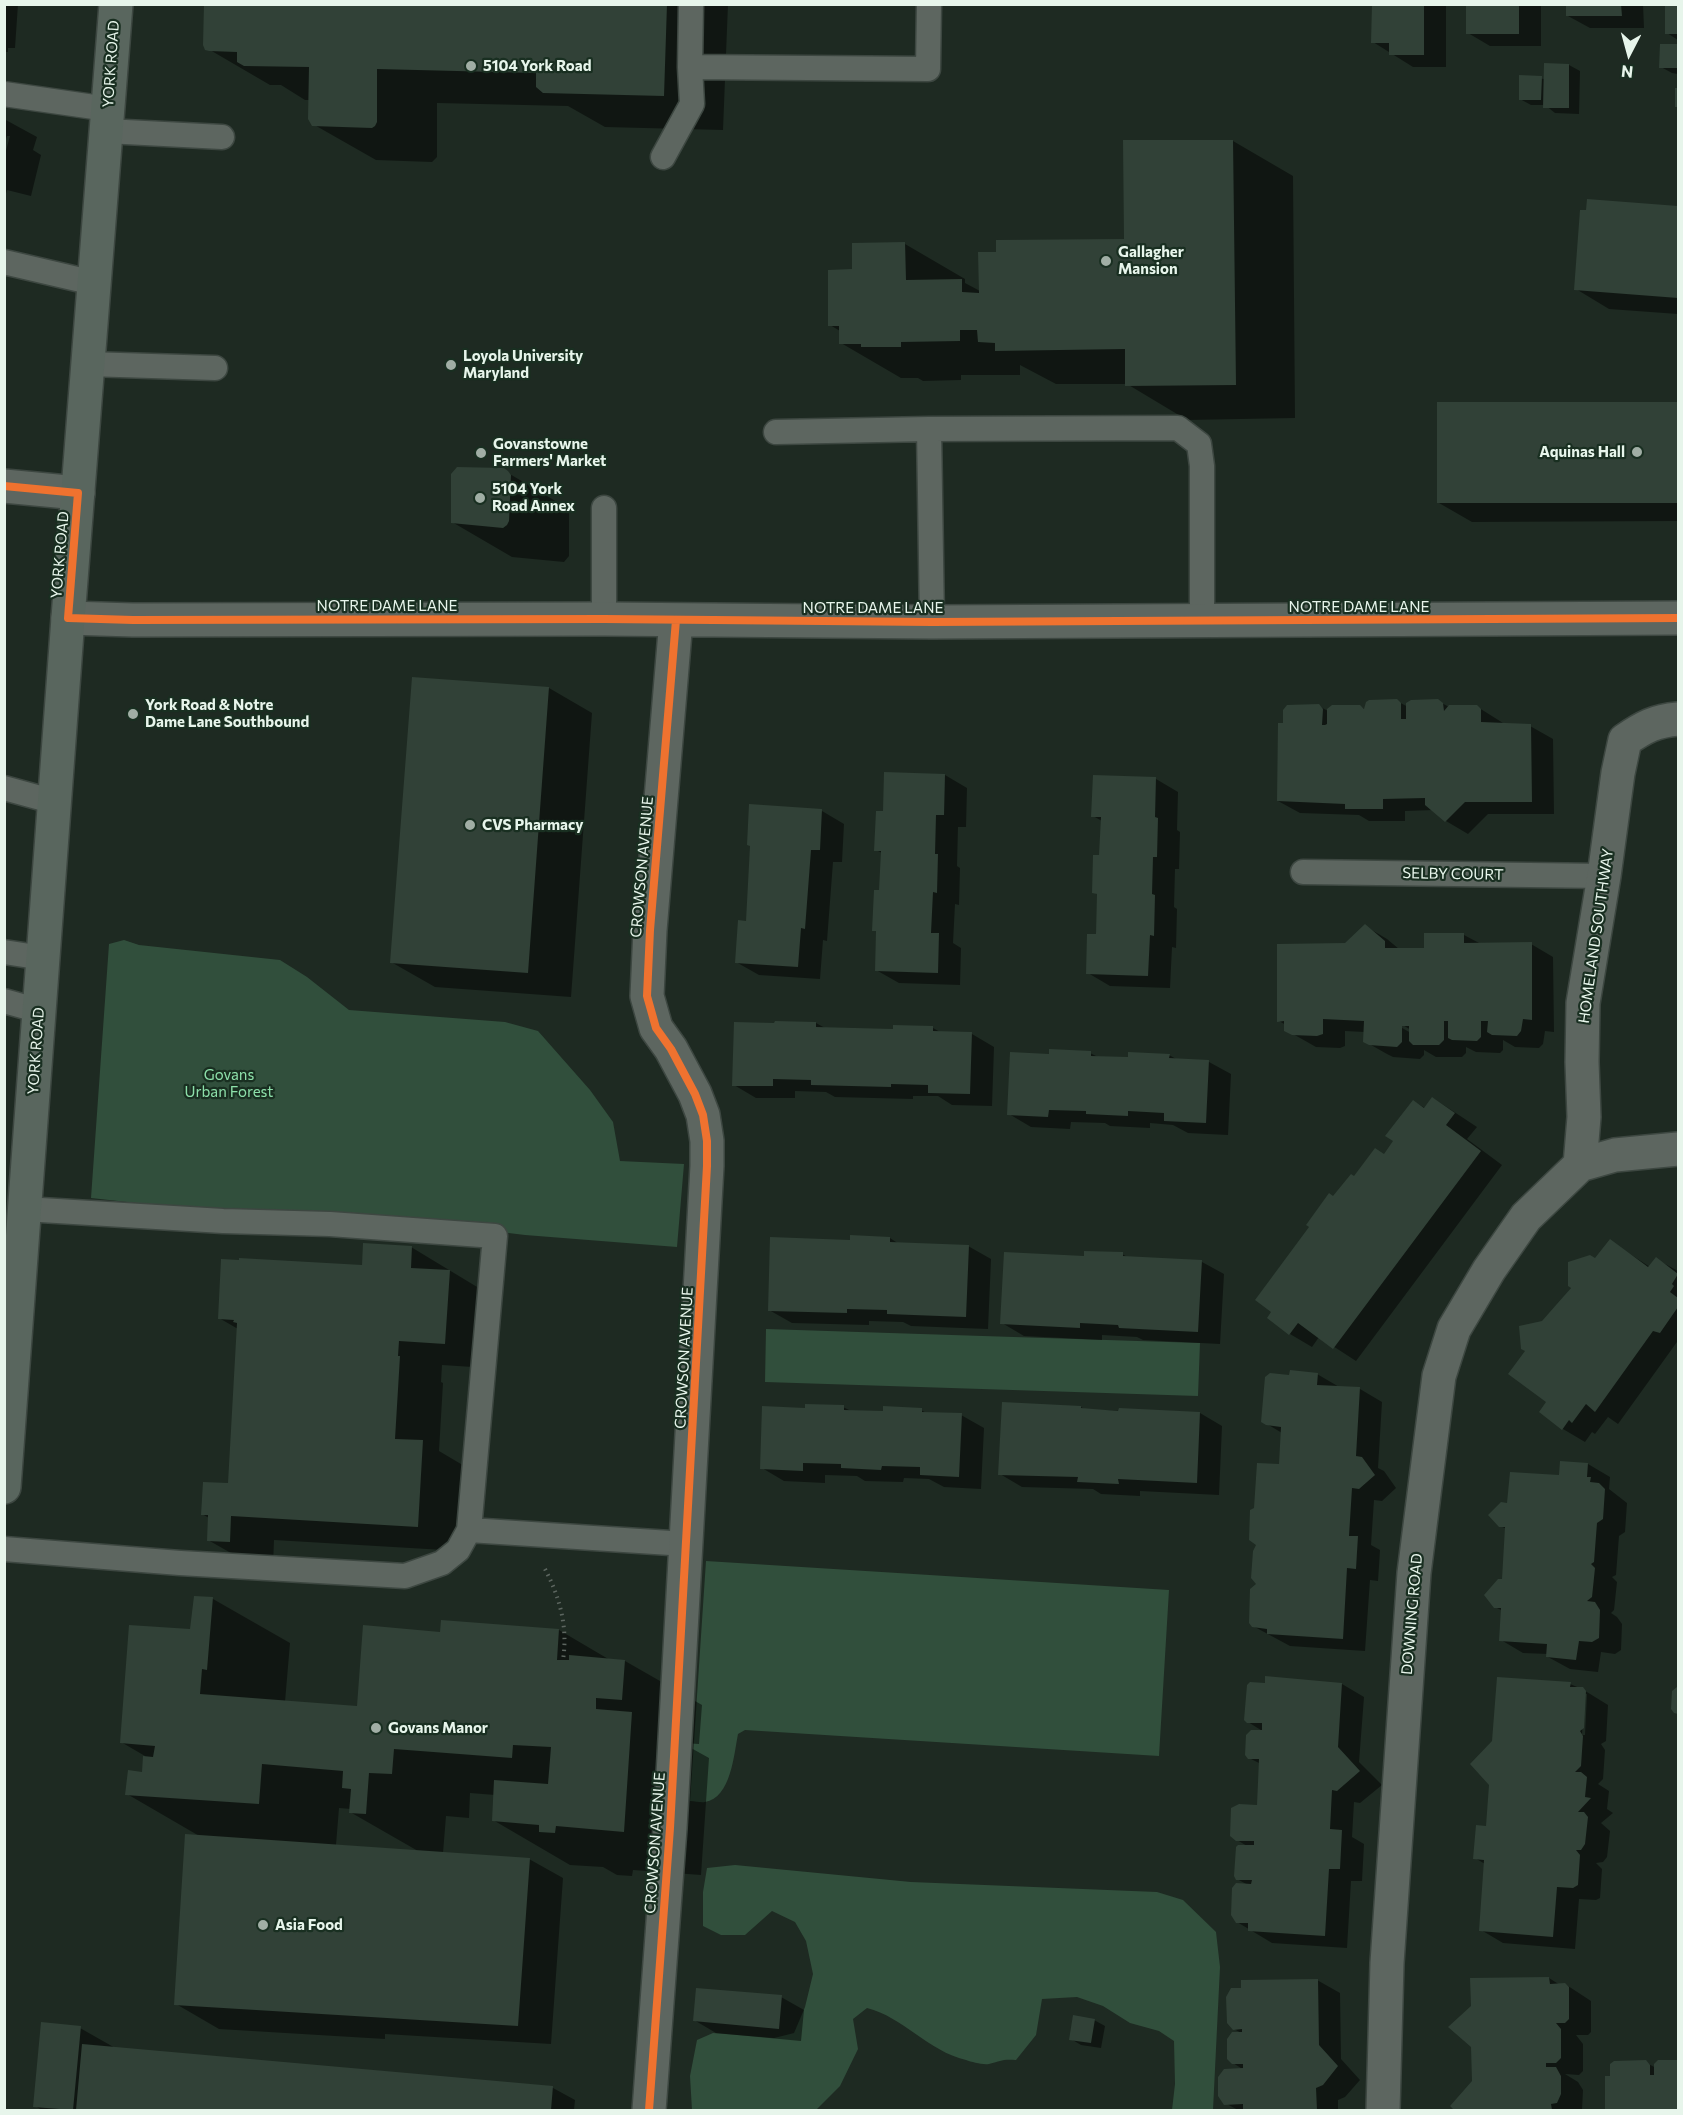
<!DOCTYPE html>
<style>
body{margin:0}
#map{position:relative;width:1683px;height:2115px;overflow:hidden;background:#1e2a22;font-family:Commissioner,sans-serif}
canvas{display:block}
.frame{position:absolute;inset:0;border:6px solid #e7f5eb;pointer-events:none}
.north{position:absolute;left:1599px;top:24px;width:60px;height:60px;-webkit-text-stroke:4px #192f21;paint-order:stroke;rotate:186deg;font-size:16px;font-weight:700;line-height:24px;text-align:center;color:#e7f5eb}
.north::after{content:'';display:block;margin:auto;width:21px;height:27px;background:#e7f5eb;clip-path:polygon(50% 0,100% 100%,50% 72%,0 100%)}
</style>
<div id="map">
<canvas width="1683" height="2115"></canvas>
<div class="frame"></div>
<div class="north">N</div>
</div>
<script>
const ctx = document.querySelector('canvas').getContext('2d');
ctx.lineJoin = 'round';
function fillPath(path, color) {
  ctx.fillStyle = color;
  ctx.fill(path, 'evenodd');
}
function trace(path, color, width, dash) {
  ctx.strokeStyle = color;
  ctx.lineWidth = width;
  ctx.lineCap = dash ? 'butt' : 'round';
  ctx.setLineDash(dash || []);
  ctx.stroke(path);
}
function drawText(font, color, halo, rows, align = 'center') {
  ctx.font = font + ' Commissioner,sans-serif';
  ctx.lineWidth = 4.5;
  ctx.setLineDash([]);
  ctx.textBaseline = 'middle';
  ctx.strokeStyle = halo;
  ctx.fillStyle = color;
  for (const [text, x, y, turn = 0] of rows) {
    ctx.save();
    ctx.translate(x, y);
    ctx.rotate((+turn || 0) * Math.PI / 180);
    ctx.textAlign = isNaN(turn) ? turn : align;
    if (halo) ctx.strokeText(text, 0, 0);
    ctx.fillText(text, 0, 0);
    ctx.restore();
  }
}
fillPath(new Path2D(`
 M124,940L139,945L280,960L307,977L349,1010L505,1022L538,1031L590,1090L613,1122L620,1161L684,1164L677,1247L525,1235L335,1212L199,1210L91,1198L109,944Z
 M766,1329L1200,1343L1198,1396L765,1382Z
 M706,1561L1169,1590L1159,1756L745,1730L738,1734C734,1754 731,1798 705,1802C701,1803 695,1801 690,1801Z
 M735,1865L911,1882L1157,1892L1183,1900L1216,1932L1220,1967L1213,2110H1172L1175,2084L1174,2041L1159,2031L1130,2023L1103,2006L1077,1997L1042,1999L1036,2035L1016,2060C1001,2059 1002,2061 989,2064C982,2065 972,2062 966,2060C928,2051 903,2017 867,2008L853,2019L858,2049L840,2086L816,2110H692L690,2076L697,2040L713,2033L774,2038L794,2033L805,2007L813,1974L806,1941L795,1922L772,1911L745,1935H721L703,1926V1892L707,1868Z`), '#314f3c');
fillPath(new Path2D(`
 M4,4H18L15,48H8V52H4Z
 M206,4H728L723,130L605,127L568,106L437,103V157L432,162L376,160L311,123L310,100H305L281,85H270L210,50Z
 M1373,4H1446V67H1413L1373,42Z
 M1467,4H1541V46H1490L1468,33Z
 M1567,4H1643L1644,28H1590L1568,16Z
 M1666,4H1678V40L1667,33Z
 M1661,45L1678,46V74L1672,73L1661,67Z
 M1545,65H1569L1580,71L1579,114L1555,113L1545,105H1531L1520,99L1521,77L1545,79Z
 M4,119L37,137L33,150L41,155L31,196L7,190L4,201V158L10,136H7L4,146Z
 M1233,141L1293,176L1295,418L1187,420L1127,384H1056L1020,365V375H961V380L923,381L918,378H901L841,343L840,331L830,325L854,271L905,244L965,279V283L980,291L1126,241L1125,142Z
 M1588,201L1678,208V314L1609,309L1576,289Z
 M1678,403V521L1472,522L1439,503V404Z
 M503,470L569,509V556L564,562L512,557L452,522Z
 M549,688L592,713L571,997L435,987L391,962Z
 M1397,701L1408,707L1438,701L1449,707L1476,706L1503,723L1530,726L1553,739L1554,814H1488L1468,834L1446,821L1434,810L1405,811V821H1369L1359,815L1300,813L1278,801L1319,706L1328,711L1360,706L1366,710Z
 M945,775L967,788L966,827H958L957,866L960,868L959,905L955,904L953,943L961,948L960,985L899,983L876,970L878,932L874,930L881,892L882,853L876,850L884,813Z
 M1156,779L1178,792L1177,830L1180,832L1179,869H1175L1174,907L1177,909L1176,948L1172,947L1170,988L1110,986L1088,973L1097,936L1098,895L1094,892L1101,856L1102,821L1093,816Z
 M822,811L844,824L842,862H833L827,941L823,940L820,979L759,975L736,962L747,923Z
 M1365,926L1387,939L1399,949H1425L1464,935L1481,944H1531L1553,957L1554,1032L1545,1031L1543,1044L1539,1048L1515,1047L1503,1040V1050L1500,1053L1476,1052L1466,1047V1053L1462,1057H1436L1424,1050V1055L1420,1059L1393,1057L1387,1054L1364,1041L1365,1032L1345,1031V1046L1340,1048L1316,1047L1286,1030V1025L1279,1021L1345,944ZM1396,1021L1411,1030V1033L1395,1024Z
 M816,1023L825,1028L894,1031L933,1028L942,1033L972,1034L994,1047L992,1106L952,1105L938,1096H913V1099L835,1097L826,1092L795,1091V1098H756L734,1085Z
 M1090,1053L1098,1057L1130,1059L1169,1055L1178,1060L1209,1062L1231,1074L1228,1135L1188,1133L1173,1125L1150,1123V1128L1110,1126L1105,1123L1071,1122L1070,1129L1031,1127L1009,1114L1051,1056Z
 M1433,1098L1477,1127L1467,1139L1502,1165L1356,1361L1319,1337L1312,1347L1290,1334L1334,1198L1355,1178L1385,1155L1395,1141L1413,1101L1425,1108Z
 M852,1237L890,1238L899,1244L968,1246L991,1259L988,1329L911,1326L903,1322L869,1321V1325L792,1323L769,1310L851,1241Z
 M1610,1241L1650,1267L1656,1259L1678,1271V1343L1677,1342L1618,1424L1608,1417L1595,1434L1592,1432L1585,1442L1563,1429L1541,1412L1548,1402L1527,1351L1543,1322Z
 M411,1247L492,1296L488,1368L442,1365L441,1382L443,1383L439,1451L466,1467L461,1551L274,1540L273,1566L252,1565L208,1540L209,1518L202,1514L229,1484L238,1329L219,1318Z
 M1122,1254L1129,1258L1202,1262L1224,1274L1220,1344L1143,1340L1137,1337L1102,1335V1340L1024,1336L1002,1323L1086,1258Z
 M1317,1374L1341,1388L1360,1389L1382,1402L1378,1468L1384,1471L1396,1488L1382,1501L1374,1500L1371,1545L1380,1550L1379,1566L1378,1581L1370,1580L1365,1651L1290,1646L1253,1626L1258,1584L1255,1508L1280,1465L1282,1433L1267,1424L1291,1376Z
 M843,1407L851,1411L885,1412L921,1410L928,1414L961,1415L984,1428L981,1489L944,1487L929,1479L904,1478L903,1482L865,1481L857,1476L825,1475V1483L784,1481L762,1468L806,1409Z
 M1081,1407L1086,1410L1200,1413L1222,1426L1219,1495L1140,1491V1496L1101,1494L1093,1489L1022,1487L1000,1474Z
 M1561,1463L1588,1464L1610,1477L1609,1489L1627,1503L1625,1532L1619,1536L1616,1575L1612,1577L1617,1582L1614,1610L1611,1613L1617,1617L1622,1624L1621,1650L1615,1654L1601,1652L1598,1672L1570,1669L1548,1657V1654L1523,1653L1501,1640L1503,1611L1495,1607L1503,1581L1507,1529L1500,1526L1509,1505L1560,1477Z
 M195,1598L213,1599L290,1643L285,1702L358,1707L441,1634L443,1622L559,1630L610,1660L625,1661L702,1705L699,1744L682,1743L709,1758L701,1875L633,1870L632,1876L617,1875L603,1867L570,1865L493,1820L495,1795L470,1793L469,1818L446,1816L443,1853L529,1859L563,1878L551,2044L385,2034V2039L219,2029L176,2004L201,1837L127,1794L143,1774L145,1756L121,1742L192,1631ZM339,1808L351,1809L350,1812L418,1851L336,1845Z
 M1342,1684L1364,1697L1359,1762L1382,1785L1360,1803L1354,1802L1352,1837L1364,1844L1362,1881H1351L1347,1948L1272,1943L1237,1922L1248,1885L1237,1879L1247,1846L1237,1840L1258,1807L1261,1764L1249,1758L1264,1732L1248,1722Z
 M1570,1684L1582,1689L1608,1705L1606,1741L1601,1744L1605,1750L1603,1779L1598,1784L1609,1791L1607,1809L1613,1813L1601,1823L1610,1831L1607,1857L1603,1862L1596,1863L1602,1869L1600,1898L1596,1900L1579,1899L1575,1949L1503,1943L1481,1930L1485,1864L1475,1858L1488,1828ZM1584,1694H1587L1585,1735H1582Z
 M1549,1978L1560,1985L1565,1984L1591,2001V2032L1588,2035H1576L1583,2044V2071L1579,2075L1565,2074L1578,2082L1583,2090L1582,2110H1456L1452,2106L1474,2081Z
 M1317,1980L1340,1993L1341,2059L1360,2080L1345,2097L1338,2100V2110H1238L1225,2103L1244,2070L1233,2063L1243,2034L1234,2029Z
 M781,1997L804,2010L801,2041L716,2033L694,2020Z
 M1094,2020L1105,2026L1101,2048L1081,2045L1071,2039Z
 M80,2028L117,2049L553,2088L575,2100L574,2110H42L35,2106Z
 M1659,2061H1678V2110H1607V2077L1645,2062L1656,2068Z`), '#0007');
fillPath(new Path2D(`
 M204,4H667L664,96L543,93L536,87V73L377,69V122L375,126L372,128L312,126L308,119L309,67L244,66L237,62V52L209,51L205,50L203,45Z
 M1372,4H1424V55H1389V43H1371Z
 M1466,4H1519V34H1466Z
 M1566,4H1621L1622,16H1566Z
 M1665,4H1678V34H1665Z
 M1660,44H1678V68H1659Z
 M1544,63L1569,64V108H1543Z
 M1519,75L1542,76L1541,100H1519Z
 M1675,88H1678V107H1675Z
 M1123,140H1233L1236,385L1125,386V349L995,351V343L978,342L977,330H960V341L901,342V347H861V344H839V326H828V270L852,269V243L905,242L906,280L962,279V292L979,293L978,252H996V240L1124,239Z
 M1587,199L1678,206V298L1574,290L1580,210H1586Z
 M1437,402H1678V503H1437Z
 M457,467L504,468L508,471L511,475L509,521L507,525L503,528L451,523V474Z
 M412,677L549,687L528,973L390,963Z
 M1397,699L1401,703V719H1406V703L1411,700L1438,699L1443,703L1444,711L1449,705H1477L1481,709V722L1531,724L1532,802H1465L1445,822L1425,805V798L1383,799V809H1345V804L1277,801L1278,723H1283V710L1287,705L1319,704L1323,709L1322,725H1325L1327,724V709L1332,705H1360L1364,709L1366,702L1369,700Z
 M884,772L945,774L944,815H936L935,854H938L937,893L933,892L931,933H939L938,973L875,971L876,931H872L874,890H879L881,851H874L876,811H883Z
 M1093,775L1156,777L1155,817L1158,818L1157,857H1153L1152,894L1155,895L1154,936L1150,935L1148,976L1086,974L1087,934H1096L1097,894L1092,893L1093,855H1099L1101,817H1091Z
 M749,804L822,809L820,850H811L805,929L801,928L798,967L735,963L738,920L746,921L750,846L747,845Z
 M1365,924L1385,941V948H1424V933H1464V943L1532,942V1020L1523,1019L1521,1031L1517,1036L1492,1035L1487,1032L1488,1021H1481V1037L1477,1041L1452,1040L1448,1038V1021H1444V1040L1439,1045H1413L1409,1041V1026H1402V1042L1397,1047L1369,1045L1363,1042L1364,1021L1323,1019V1034L1317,1036L1292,1035L1284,1031V1021L1277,1022V944L1345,943Z
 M775,1021L816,1022V1027L893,1029V1025L933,1026V1031L972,1032L970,1094L928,1093V1085L891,1084V1087L811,1085V1080L773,1079V1086H732L734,1022L774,1023Z
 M1049,1049L1091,1051V1056L1128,1057V1052L1170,1054L1169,1058L1209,1060L1206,1123L1164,1121V1113L1128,1111V1116L1086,1114V1111L1049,1110L1048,1117L1007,1115L1010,1052L1049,1054Z
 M1432,1097L1455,1113L1446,1125L1481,1151L1333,1349L1298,1323L1289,1335L1267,1318L1271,1312L1255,1300L1309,1227L1306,1225L1329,1193L1333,1196L1351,1174L1354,1176L1375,1148L1384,1154L1393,1141L1385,1136L1413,1100L1424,1108Z
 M850,1235L890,1237V1242L969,1245L966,1317L887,1314V1310L847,1309V1313L768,1311L770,1237L850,1240Z
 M1610,1239L1648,1267L1656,1257L1678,1274L1672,1284L1674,1286L1670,1292L1678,1298V1307L1660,1333L1653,1331L1595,1412L1586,1404L1572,1423L1569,1420L1562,1430L1539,1412L1546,1402L1508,1374L1525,1351L1521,1349L1519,1326L1542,1321L1571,1288L1568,1286V1262L1590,1255L1595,1258Z
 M363,1243L412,1246L411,1268L450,1270L445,1344L399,1341L398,1356H400L395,1439L423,1440L418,1527L231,1516L230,1542L207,1541L208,1515H201L203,1482L228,1483L237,1323L233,1322L234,1320L218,1319L221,1259L239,1260V1258L362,1265Z
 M1084,1251L1123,1252V1256L1202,1260L1198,1332L1119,1328L1118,1325L1080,1323V1328L1000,1324L1004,1252L1084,1256Z
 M1290,1370L1318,1373L1317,1385L1360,1387L1356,1456L1362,1457L1375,1475L1359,1489L1352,1488L1349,1536H1358L1357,1552L1356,1569L1347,1568L1343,1639L1267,1634V1629L1252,1627L1249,1623L1250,1589L1256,1584L1251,1578L1253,1551L1256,1545L1249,1540L1250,1510L1254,1508L1257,1463L1279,1464L1281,1427L1266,1425L1261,1422L1265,1377L1270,1373L1289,1375Z
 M1002,1402L1081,1406V1408L1118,1411L1119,1408L1200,1412L1197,1483L1118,1479L1119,1484L1077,1482L1078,1477L998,1475Z
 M805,1404L844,1405V1410L883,1411V1406L922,1408V1412L962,1413L959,1477L920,1475V1467L882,1466L881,1470L841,1468V1464L803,1463V1471L760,1469L762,1406L805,1408Z
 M1560,1461L1588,1463L1587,1477H1591L1590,1482L1599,1483L1605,1489L1603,1519L1597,1523L1594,1562L1591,1564L1595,1568L1592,1597L1587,1601L1595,1602L1600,1610L1599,1638L1592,1642L1579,1641L1576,1660L1546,1657L1547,1644L1499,1641L1501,1608H1494L1484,1595L1498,1579H1502L1505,1527H1499L1488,1515L1501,1502L1507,1503L1510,1472L1559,1475Z
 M194,1596L213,1597L207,1670L202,1669L200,1694L357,1706L363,1625L440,1632L441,1620L559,1629L557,1660H569V1655L625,1660L622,1700L596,1698V1709L632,1712L624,1832L556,1826L555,1833L539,1832V1825L492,1821L494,1780L548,1784L551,1747L513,1745L512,1758L394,1749L392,1774L369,1773L366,1814L349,1813L351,1789L342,1788L343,1771L262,1764L259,1804L125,1795L128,1770L142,1772L143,1756L153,1757L155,1746L120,1743L129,1625L190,1629Z
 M1265,1676L1342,1683L1338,1747L1360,1771L1337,1791L1332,1790L1330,1829L1342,1830L1340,1869H1329L1325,1936L1248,1931V1923H1236L1231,1915L1232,1888L1236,1883L1251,1884L1252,1880H1236L1234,1876L1236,1847L1238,1845H1254V1841H1236L1230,1836L1231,1808L1239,1804L1257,1805L1259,1759H1248L1245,1755L1246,1735L1251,1730H1262V1723H1247L1244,1720L1247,1685L1250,1682L1265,1683Z
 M1497,1677L1571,1682L1570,1687H1583L1586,1691L1584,1728L1580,1731L1583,1736L1581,1766L1575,1772H1581L1587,1777L1585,1797L1591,1798L1578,1812H1584L1588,1817L1585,1844L1581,1850H1576L1580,1855L1578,1885L1573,1888L1557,1887L1553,1937L1479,1931L1484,1860L1473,1859L1476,1825L1486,1826L1489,1785L1470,1764L1492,1741Z
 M1677,1687H1678V1714L1674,1713L1671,1709L1672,1691Z
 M185,1834L530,1858L518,2026L174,2005Z
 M1549,1977L1550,1984L1565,1983L1569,1987V2019L1565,2023H1556L1561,2029V2058L1556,2063H1546V2067H1556L1561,2076V2094L1557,2103L1551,2104L1552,2110H1454L1450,2106L1472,2081L1471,2047L1448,2027L1471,2006L1470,1978Z
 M1318,1979L1319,2045L1338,2066L1323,2085L1316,2088L1317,2110H1243V2104L1224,2105L1218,2096V2077L1224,2069L1243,2068V2064H1232L1227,2059V2039L1232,2032H1242V2029L1233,2030L1227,2023L1226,1997L1231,1988H1241V1980Z
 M696,1988L782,1995L779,2029L693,2021Z
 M1073,2015L1095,2019L1091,2043L1069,2040Z
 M41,2022L81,2026L73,2110L33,2107Z
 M82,2044L553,2086L551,2110H76Z
 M1646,2060L1650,2065V2075H1654V2064L1658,2060H1678V2110H1605V2076H1610V2064L1614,2061Z`), '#314137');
const service = new Path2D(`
 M690,67L691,4
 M4,94L108,109
 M106,131L222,137
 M663,157L692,104L690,67L928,69L929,4
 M4,262L94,283
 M88,364L215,368
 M929,429L932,622
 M776,432L929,429L1178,428L1199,444L1202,466V621
 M604,508V619
 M4,788L55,802
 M1303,872L1604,876
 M4,952L43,958
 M4,1001L40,1011
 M24,1209L223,1221L330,1224L495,1236L469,1530
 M4,1549L180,1563L405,1576L442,1563L458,1550L469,1530L686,1544`);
const minor = new Path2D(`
 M4,486L78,493
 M68,618L133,620L604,619L932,622L1678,618
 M1580,1165L1584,1117L1582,1062L1583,1003L1604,876L1618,773L1625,740C1644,727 1655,721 1678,719
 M649,2110L670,1828L707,1166V1141L703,1115L695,1094L671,1049L656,1028L647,996L650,930L676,620
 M1383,2110L1387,1963L1414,1573L1439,1376L1454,1329L1489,1270L1526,1217L1580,1165L1615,1155L1678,1149`);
const primary = new Path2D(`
 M4,1487L68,618L116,4`);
trace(service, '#3d4741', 27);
trace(minor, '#3d4741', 36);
trace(primary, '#3d4741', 36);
trace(new Path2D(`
 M545,1569C560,1598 568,1627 563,1660`), '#5d6660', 4, [1.5, 4.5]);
trace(service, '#5d6660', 24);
trace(minor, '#5d6660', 33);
trace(primary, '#59665e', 33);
trace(new Path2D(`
 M4,486L78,493L68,618L133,620L604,619L932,622L1678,618
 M649,2110L670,1828L707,1166V1141L703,1115L695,1094L671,1049L656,1028L647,996L650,930L676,620`), '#ef722f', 8);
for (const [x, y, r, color] of [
 [471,66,6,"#a1aea5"],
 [1106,261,6,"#a1aea5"],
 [451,365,6,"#a1aea5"],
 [1637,452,6,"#a1aea5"],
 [481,453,6,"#a1aea5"],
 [480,498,6,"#a1aea5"],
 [133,714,6,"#a1aea5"],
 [470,825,6,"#a1aea5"],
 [376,1728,6,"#a1aea5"],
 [263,1925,6,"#a1aea5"]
]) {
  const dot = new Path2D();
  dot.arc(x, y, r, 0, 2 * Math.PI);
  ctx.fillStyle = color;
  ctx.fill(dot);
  trace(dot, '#192f21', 2);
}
drawText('15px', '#e7f5eb', '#192f21', [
 ["YORK ROAD",111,64,-86],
 ["YORK ROAD",60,555,-85],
 ["NOTRE DAME LANE",387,606],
 ["NOTRE DAME LANE",1359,607],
 ["NOTRE DAME LANE",873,608],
 ["CROWSON AVENUE",642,867,-85],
 ["SELBY COURT",1453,874,1],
 ["HOMELAND SOUTHWAY",1596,936,-82],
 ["YORK ROAD",36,1051,-86],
 ["CROWSON AVENUE",684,1358,-87],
 ["DOWNING ROAD",1412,1614,-85],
 ["CROWSON AVENUE",655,1843,-86]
]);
drawText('bold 15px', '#e7f5eb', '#192f21', [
 ["5104 York Road",483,66],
 ["Gallagher",1118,252],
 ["Mansion",1118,269],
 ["Loyola University",463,356],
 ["Maryland",463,373],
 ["Govanstowne",493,444],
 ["Farmers' Market",493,461],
 ["Aquinas Hall",1625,452,"right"],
 ["5104 York",492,489],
 ["Road Annex",492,506],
 ["York Road & Notre",145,705],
 ["Dame Lane Southbound",145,722],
 ["CVS Pharmacy",482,825],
 ["Govans Manor",388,1728],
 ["Asia Food",275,1925]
], 'left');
drawText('15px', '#8de0aa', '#192f21', [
 ["Govans",229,1075],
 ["Urban Forest",229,1092]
]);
</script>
